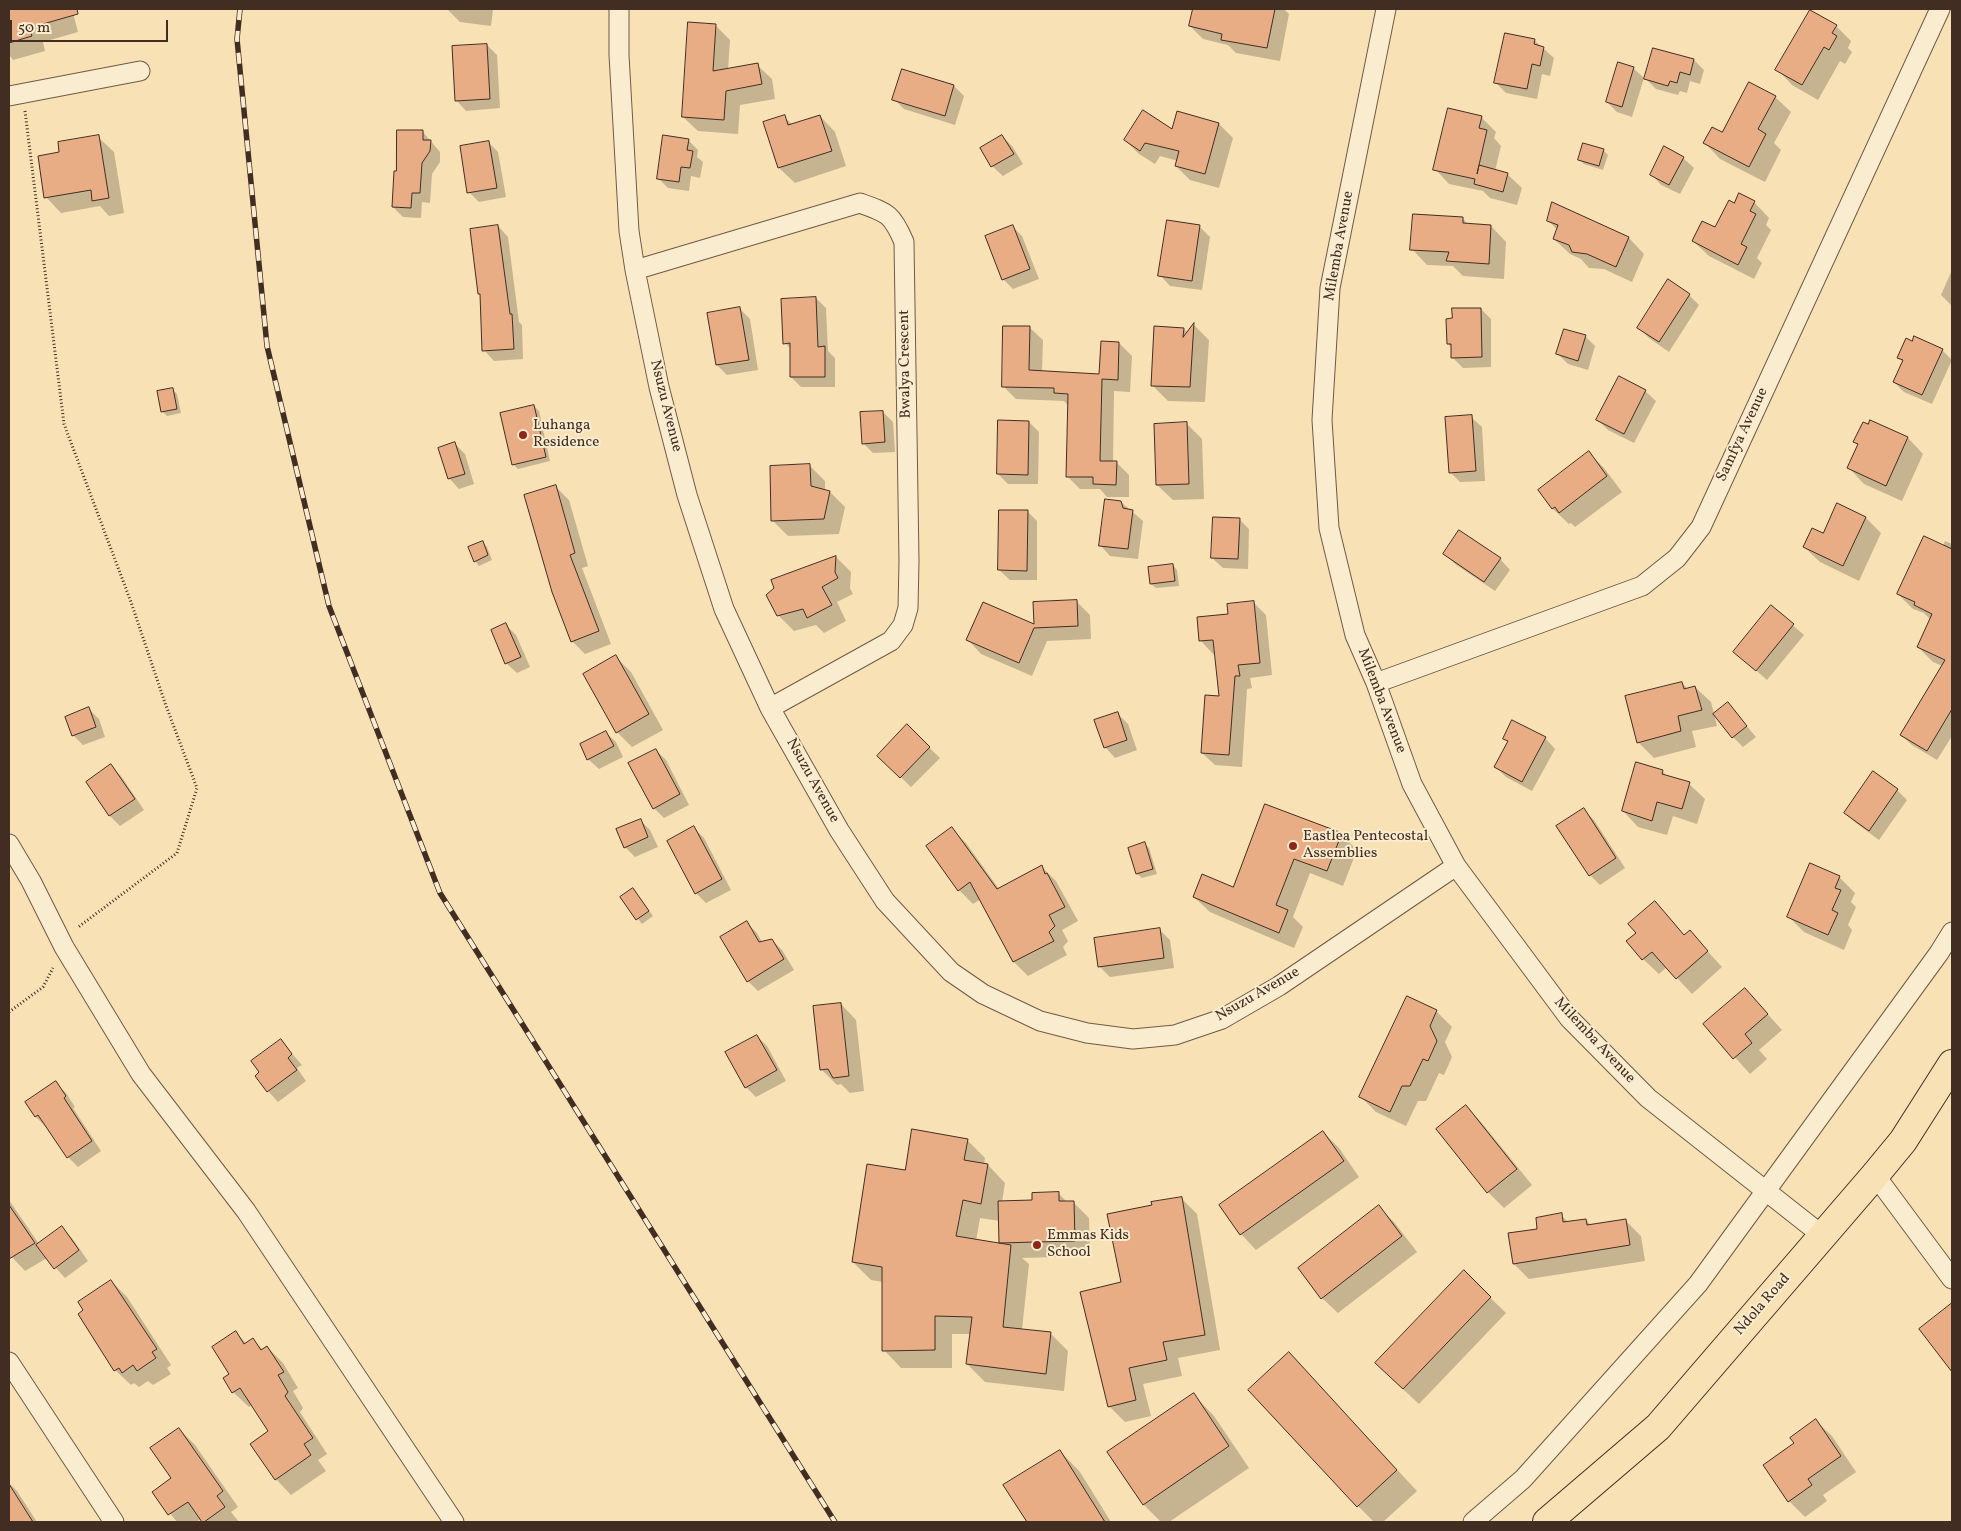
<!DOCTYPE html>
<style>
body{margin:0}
#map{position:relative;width:1961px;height:1531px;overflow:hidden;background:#f8e1b4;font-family:Vollkorn,serif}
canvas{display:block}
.frame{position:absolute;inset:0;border:10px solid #422d23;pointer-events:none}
.scale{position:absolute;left:10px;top:20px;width:158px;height:22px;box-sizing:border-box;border:2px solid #422d23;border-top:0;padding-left:6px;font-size:15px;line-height:18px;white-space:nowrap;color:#422d23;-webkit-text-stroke:4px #faecce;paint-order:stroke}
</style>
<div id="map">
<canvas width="1961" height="1531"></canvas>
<div class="frame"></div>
<div class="scale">50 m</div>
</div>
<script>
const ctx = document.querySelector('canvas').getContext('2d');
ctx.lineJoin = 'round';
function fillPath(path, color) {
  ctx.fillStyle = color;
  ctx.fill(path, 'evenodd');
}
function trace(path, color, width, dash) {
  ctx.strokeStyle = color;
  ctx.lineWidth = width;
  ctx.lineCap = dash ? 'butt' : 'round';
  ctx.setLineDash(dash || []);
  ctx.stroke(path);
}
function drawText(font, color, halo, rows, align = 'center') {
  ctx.font = font + ' Vollkorn,serif';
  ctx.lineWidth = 4;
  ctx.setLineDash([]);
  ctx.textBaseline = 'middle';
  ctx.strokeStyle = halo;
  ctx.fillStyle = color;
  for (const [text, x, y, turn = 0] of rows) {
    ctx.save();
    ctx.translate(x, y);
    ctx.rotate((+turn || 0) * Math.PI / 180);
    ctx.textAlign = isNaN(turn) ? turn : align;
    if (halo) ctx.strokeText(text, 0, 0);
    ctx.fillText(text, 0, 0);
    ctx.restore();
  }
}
fillPath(new Path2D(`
 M9,9H72L78,32L43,42L45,51L13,60L9,55Z
 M447,9H493L491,26L460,22Z
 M1194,9H1284L1289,14L1280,61L1236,53L1228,45L1203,39L1190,26Z
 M715,25L730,40L728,70L757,65L772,79L775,99L740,105L738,134L698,131L683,117Z
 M1836,26L1851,41L1848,48L1852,52L1845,64L1840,61L1818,100L1792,85L1777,69Z
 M1534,40L1554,58L1550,76L1542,74L1537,99L1506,93L1496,83Z
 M487,45L497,55L500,108L466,111L456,100Z
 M1654,49L1694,60L1704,70L1700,84L1690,81L1687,93L1680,91L1678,95L1656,89L1646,79Z
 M1633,68L1644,78L1632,117L1617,112L1607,102Z
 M954,86L964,96L955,125L904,109L894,99Z
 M1775,97L1791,112L1774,143L1781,150L1765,182L1720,159L1705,143L1723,134Z
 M1178,113L1219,124L1233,138L1219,188L1190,180L1176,166L1178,161L1160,156L1155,164L1139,154L1125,140L1173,131Z
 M820,116L835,132L846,166L795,183L779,168L765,123L784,117L793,125Z
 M1481,117L1496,132L1494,138L1501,146L1495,171L1507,174L1522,188L1517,205L1490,198L1483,191L1449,184L1435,169Z
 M422,131L440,152V162L432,174L430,203L422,202L421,218L403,217L393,207Z
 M1002,136L1012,146L1023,164L1003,176L992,166Z
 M98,137L114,152L124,213L109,216L100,206L61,213L46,197L61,153Z
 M688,140L698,150L697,157L703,162L700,178L691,176L689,191L668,188L658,178Z
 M488,142L498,152L506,197L479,202L469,192Z
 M1603,150L1608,155L1603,170L1584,164L1579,159Z
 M1683,158L1694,168L1680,194L1661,185L1651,174Z
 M1754,202L1769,218L1766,225L1771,230L1757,258L1762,263L1754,279L1709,256L1693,241L1716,229L1734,204Z
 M1553,204L1629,238L1644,254L1632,282L1604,269L1589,268L1581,259L1570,254L1554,239L1558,230L1548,221Z
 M1462,218L1469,225L1491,226L1506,242L1504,279L1463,276L1453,266L1427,265L1412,249Z
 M1168,222L1200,227L1210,237L1202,290L1170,286L1160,275Z
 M498,226L508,237L519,322L522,325L523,359L494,361L484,350L481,295Z
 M1012,226L1022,236L1039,279L1013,289L1003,279Z
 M1952,270V306L1941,295Z
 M1689,295L1699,305L1669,352L1649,338L1639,328Z
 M816,298L826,308L828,351L835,358V387H801L791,377V349L785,343Z
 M740,309L750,319L758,370L727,375L717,365Z
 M1481,309L1491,319V367L1463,368L1452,357V348L1448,344Z
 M1194,325L1209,340L1205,402L1168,401L1152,385L1184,329L1188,333Z
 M1030,328L1043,340L1042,372L1101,375L1119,343L1132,356L1130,392L1114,391L1113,462H1116L1129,475V497H1107L1100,489H1080L1067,476L1068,405L1064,401L1016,399L1003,386Z
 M1585,336L1595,346L1588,370L1568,364L1558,354Z
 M1942,350L1952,360L1932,404L1904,392L1894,382L1903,362L1898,357Z
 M172,389L177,394L181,413L167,416L162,411Z
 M1645,391L1656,401L1634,443L1608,430L1598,420Z
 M534,406L539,411L550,461L518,469L513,464Z
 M883,412L893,422L895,452L873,453L863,443Z
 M1471,417L1482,427L1485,481L1460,482L1450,472Z
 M1870,421L1908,438L1923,454L1902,501L1864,484L1849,468L1859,446L1855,442Z
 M1029,422L1039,432L1038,484H1008L998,474Z
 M1186,423L1202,439L1204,499L1173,500L1157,485Z
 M455,444L465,454L474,484L459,489L449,478Z
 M1589,453L1604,468L1622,492L1575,527L1571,523L1569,524L1553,509L1540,490Z
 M810,466L825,481V491L830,492L845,507L839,534L788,536L772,520Z
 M556,487L569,500L588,566L582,568L611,644L585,654L572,641Z
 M1121,502L1143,521L1138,559L1110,556L1100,545Z
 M1837,505L1866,518L1881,533L1859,581L1820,562L1804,547L1824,534Z
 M1027,511L1037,521V580H1010L999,570Z
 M1239,519L1249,529L1248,569L1223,568L1212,558Z
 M1459,532L1500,559L1510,570L1495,591L1455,564L1445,554Z
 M1945,541L1952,544V670L1933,662L1918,647L1931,620L1924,613L1913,609L1898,594L1943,546Z
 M482,542L487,547L492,560L479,566L475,561Z
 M836,557L851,572L850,588L853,594L837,602L846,621L824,633L816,625L794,631L778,615Z
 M1173,565L1177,570L1179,586L1156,588L1151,584Z
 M1077,602L1090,615L1091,639L1047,641L1032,676L981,654L968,640L1035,626Z
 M1253,602L1266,615L1272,675L1250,678L1252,688L1247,689L1242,767L1215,765L1202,753L1221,698L1216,654H1213L1201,641L1229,615Z
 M1771,607L1804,635L1767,680L1735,652Z
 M506,625L516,635L530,667L517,673L506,663Z
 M616,657L631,672L663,730L632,747L617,732Z
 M1682,683L1688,689L1695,687L1711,702L1717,726L1692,731L1696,747L1654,758L1638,742Z
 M1932,684L1952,696V736L1937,760L1912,745L1901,735Z
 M1728,704L1756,737L1743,747L1733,737Z
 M89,709L99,719L105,737L83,745L73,735Z
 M1118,714L1128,724L1137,750L1115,758L1105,747Z
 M907,726L940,758L911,787L879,756Z
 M605,732L616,742L623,757L599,769L588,759Z
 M1504,738H1545L1555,749L1532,791L1506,777L1496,767L1508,742Z
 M656,750L666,760L689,805L664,818L654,808Z
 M111,766L121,776L144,810L120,826L110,816L88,782Z
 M1662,771L1668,777L1689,784L1705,799L1697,824L1673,816L1667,835L1638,827L1623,811Z
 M1897,790L1907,800L1879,840L1856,823L1845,813Z
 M1584,810L1594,820L1625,868L1600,885L1590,875Z
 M640,820L650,830L658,847L635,857L625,847Z
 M694,828L704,838L731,890L706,903L696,893Z
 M952,829L966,843L999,889L1042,867L1056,881L1078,921L1062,930L1068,941L1063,947L1067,955L1028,976L1014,962L981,899L973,904L959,890Z
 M1341,834L1357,850L1343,886L1310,873L1293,917L1303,927L1294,948L1210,912L1194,897L1233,889Z
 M1144,844L1149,848L1157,874L1142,878L1137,874L1129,848Z
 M1839,877L1855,893L1851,902L1856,907L1848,925L1852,930L1844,950L1804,932L1789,917Z
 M637,894L653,916L642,924L622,898Z
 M1655,903L1685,936L1690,932L1722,967L1692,994L1667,967L1659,974L1643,959L1638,933Z
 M747,923L757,933L762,942L772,940L782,950L794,970L758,991L748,981Z
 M1160,930L1170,940L1174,968L1110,977L1099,966Z
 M1745,989L1782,1030L1759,1050L1767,1059L1750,1074L1705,1024Z
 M841,1004L856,1020L864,1091L850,1093L841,1084L837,1085L821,1069Z
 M1436,1011L1452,1027L1445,1042L1452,1057L1444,1075L1439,1073L1426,1101H1418L1406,1126L1376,1112L1361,1097Z
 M757,1036L767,1046L786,1081L756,1097L746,1087Z
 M281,1041L302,1065L297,1068L306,1081L278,1102L268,1091Z
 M56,1083L66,1093L75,1107L73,1108L101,1151L78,1167L68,1157L47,1126L46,1127L36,1117Z
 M1466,1106L1481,1122L1532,1185L1504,1208L1488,1192L1438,1129Z
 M1323,1132L1339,1148L1359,1177L1256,1250L1241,1234Z
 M967,1140L985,1158L984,1165H988L1005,1183L1002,1202L1033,1201L1058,1193L1067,1202H1073L1089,1218L1090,1256L1022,1258L1029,1264L1022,1330L1051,1334L1068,1351L1064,1391L985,1382L967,1364L971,1334H952V1368H901L884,1350L883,1282L871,1280L853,1262L906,1172ZM980,1218L1000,1221V1242L1003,1245L976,1241Z
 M1181,1198L1197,1214L1220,1350L1178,1358L1182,1376L1143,1384L1151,1416L1125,1422L1109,1406L1122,1283L1153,1206Z
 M9,1200L39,1244L62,1228L72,1238L88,1261L65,1278L47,1258L25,1271L9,1254Z
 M1379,1207L1394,1222L1417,1252L1338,1313L1322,1298Z
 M1561,1215L1569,1223L1586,1220L1592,1226L1626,1221L1641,1236L1645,1261L1529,1279L1514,1264L1538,1230Z
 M1464,1272L1506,1313L1419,1404L1392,1379Z
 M111,1281L127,1297L171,1365L167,1368L171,1374L153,1385L148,1381L139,1387L134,1383L131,1385L115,1370Z
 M1952,1305V1370L1921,1329Z
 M236,1333L247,1344L253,1340L263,1350L267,1347L283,1363L298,1388L293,1391L303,1408L300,1412L327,1454L318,1460L326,1471L291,1495L276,1479L269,1432L252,1405L249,1407L233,1392L231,1374Z
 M1289,1354L1417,1491L1383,1522H1374L1358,1506Z
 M1194,1395L1214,1416L1249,1468L1169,1522H1161L1144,1505L1109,1453Z
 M1816,1421L1832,1436L1856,1472L1823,1495L1827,1501L1805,1517L1789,1501L1796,1444Z
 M179,1429L195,1445L238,1507L231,1512L239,1522H203L201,1519L196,1522H177L153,1492L173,1478Z
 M1060,1451L1080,1472L1111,1522H1028L1005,1485Z
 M9,1483L17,1491L37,1522H9Z`), '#0003');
const building = new Path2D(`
 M9,9H77L78,14L29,28L32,36L9,43Z
 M1193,9H1275L1267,48L1221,40L1222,34L1189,26Z
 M1810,10L1837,25L1832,33L1837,36L1829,50L1824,47L1802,85L1775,70Z
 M688,22L716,24L713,71L758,63L762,84L726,91L724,120L682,117Z
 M1505,33L1535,39L1534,44L1544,47L1540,66L1532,64L1527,89L1494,83Z
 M487,44L490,99L455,101L452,46Z
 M1653,48L1694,59L1690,75L1680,72L1677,83L1670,81L1668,86L1644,79Z
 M1618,62L1634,67L1622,107L1606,102Z
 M902,69L954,85L945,116L892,100Z
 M1749,82L1776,96L1758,129L1766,134L1749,167L1703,143L1712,127L1722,132Z
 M1448,108L1482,116L1479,128L1487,130L1477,174L1479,165L1508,173L1503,192L1474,184L1475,179L1433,170Z
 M1143,110L1172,129L1177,111L1219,123L1205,174L1175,166L1179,151L1145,143L1140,151L1124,140Z
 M785,115L788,125L820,115L832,151L778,168L763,122Z
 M397,130H423V140H431L430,151L422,163L420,193H412L411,208L392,207L394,171H396Z
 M99,135L109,198L92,201L91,190L44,198L38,156L59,152L58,142Z
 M663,135L689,139L687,150L693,151L690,168L681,167L679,182L657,179Z
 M1002,135L1014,154L991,167L980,148Z
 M489,141L497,188L467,193L460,146Z
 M1583,143L1604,149L1599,166L1578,160Z
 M1664,146L1684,157L1669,185L1650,175Z
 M1739,193L1755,201L1750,211L1756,214L1741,244L1747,247L1738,265L1692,241L1702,221L1715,227L1729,200L1734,203Z
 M1552,202L1629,237L1616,267L1587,254L1572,252L1569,245L1553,239L1558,225L1547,221Z
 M1413,214L1463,217V223L1491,225L1489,264L1446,261L1449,252L1410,250Z
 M1167,220L1200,225L1192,281L1158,276Z
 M498,225L510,314H512L514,349L482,351L480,294H478L470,229Z
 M1013,225L1030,269L1002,280L985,236Z
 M1668,279L1690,294L1659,342L1637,328Z
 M816,297L818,347L825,346V377H790V343L783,344L781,299Z
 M740,307L749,360L716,365L707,313Z
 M1452,308H1481L1482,357L1451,358V344H1447L1446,319L1452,318Z
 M1194,323L1190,387L1151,386L1154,326L1184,328L1183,337Z
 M1003,326H1030L1029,370L1099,374L1101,341L1119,342L1118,380L1102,379L1100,461H1117L1116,485L1093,484V477H1066L1068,394L1054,393V388L1002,387Z
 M1564,329L1586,335L1578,361L1556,354Z
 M1914,336L1943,349L1922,395L1893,382L1903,360L1897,358L1906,338L1912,341Z
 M1619,376L1646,390L1624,434L1596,420Z
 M173,388L177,409L161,412L157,391Z
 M534,405L546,457L512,465L500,413Z
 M883,411L885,442L862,444L860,412Z
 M1472,415L1476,471L1449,473L1445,417Z
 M998,420L1029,421L1028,475L997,474Z
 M1870,420L1908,437L1886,486L1847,468L1858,444L1853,442L1863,422L1868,424Z
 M1187,422L1189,484L1156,485L1154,424Z
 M455,442L465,474L448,479L438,448Z
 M1589,451L1607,476L1559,513L1555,507L1552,509L1538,490Z
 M810,464L811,486L830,491L824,519L771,521L770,466Z
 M556,485L575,553L570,555L599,631L571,642L552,592L524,495Z
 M1105,499L1121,501L1123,508L1133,510L1128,549L1099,546Z
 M1837,503L1866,517L1843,566L1803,547L1812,528L1823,533Z
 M999,510H1028L1027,571L998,570Z
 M1213,517L1240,518L1238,559L1211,558Z
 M1459,530L1501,558L1484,582L1443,554Z
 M1924,536L1952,549V709L1927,751L1900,735L1945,660L1917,647L1932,614L1914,605L1915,602L1897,594Z
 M483,541L488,555L474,562L468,547Z
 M836,556L835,572L838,578L822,587L832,605L807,618L803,609L777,616L766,595L774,588L771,580Z
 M1173,564L1175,581L1150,584L1148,567Z
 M1077,600L1078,626L1034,628L1019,663L966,640L983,602L1034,624L1033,602Z
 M1254,601L1260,663L1238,665L1240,676H1235L1229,755L1201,753L1205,695L1219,696L1213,640L1199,641L1197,617L1228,614L1227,604Z
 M1771,605L1794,624L1756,671L1733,652Z
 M506,623L521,657L505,664L491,630Z
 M616,655L649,714L616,733L583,674Z
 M1682,682L1684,689L1695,686L1702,710L1678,716L1681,731L1637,743L1625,696Z
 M1728,702L1747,726L1732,738L1713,714Z
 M89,707L96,727L72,736L65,717Z
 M1118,712L1127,740L1104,748L1094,720Z
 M1512,720L1546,737L1522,782L1494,767L1508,741L1503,739Z
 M907,724L930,747L900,778L877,756Z
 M606,731L614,746L587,760L580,744Z
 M656,749L680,794L653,809L628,763Z
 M1636,762L1663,770L1662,774L1690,782L1682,809L1657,802L1652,821L1622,811Z
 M111,764L135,799L109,816L86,782Z
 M1873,771L1898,789L1869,831L1844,813Z
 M1265,804L1342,833L1327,871L1294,859L1276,905L1288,910L1279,933L1193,897L1202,874L1233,887Z
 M1584,808L1616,858L1589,876L1556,826Z
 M641,819L648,837L624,848L616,829Z
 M694,826L722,879L695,894L667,841Z
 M952,827L997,889L1042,865L1045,874L1047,873L1065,907L1049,915L1055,926L1049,932L1054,941L1013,962L970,882L958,891L926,846Z
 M1145,842L1153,869L1136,874L1128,848Z
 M1810,863L1840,876L1835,888L1841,890L1832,910L1838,913L1828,935L1787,917Z
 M633,888L649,911L636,920L620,897Z
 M1655,901L1684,935L1690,930L1708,951L1676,979L1652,952L1642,960L1626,941L1636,933L1628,924Z
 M747,921L759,942L772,939L784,959L747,982L720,937Z
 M1160,928L1164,958L1098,967L1094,938Z
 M1745,988L1768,1014L1745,1034L1752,1043L1733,1059L1703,1024Z
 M1407,996L1437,1010L1430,1026L1437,1041L1428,1061L1423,1059L1410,1086H1402L1390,1112L1359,1097Z
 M841,1003L849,1076L833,1078L828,1069L820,1070L813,1006Z
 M757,1035L777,1070L745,1088L725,1052Z
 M281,1039L292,1054L288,1058L297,1070L267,1092L255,1076L259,1072L251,1061Z
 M56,1081L66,1096L64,1098L92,1141L67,1158L38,1115L35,1117L25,1102Z
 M1466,1105L1517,1169L1487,1193L1436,1129Z
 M912,1129L968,1139L964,1160L988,1164L981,1204L963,1200L956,1236L1011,1245L1003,1327L1051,1332L1046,1374L966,1364L972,1317L935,1316V1350L882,1351V1267L852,1262L867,1164L905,1170Z
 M1323,1131L1344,1161L1240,1235L1219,1205Z
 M1059,1192V1201H1074L1075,1241L999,1243L998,1201L1032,1200V1193Z
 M1182,1197L1205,1335L1163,1342L1167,1360L1129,1368L1136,1400L1108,1407L1080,1292L1121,1282L1107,1214L1152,1205L1151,1202Z
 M9,1205L35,1243L9,1259Z
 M1379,1205L1402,1236L1321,1299L1298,1268Z
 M1562,1213L1563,1222L1586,1219L1587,1225L1626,1219L1630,1245L1513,1264L1508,1233L1537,1229L1536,1218Z
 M62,1226L79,1250L54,1269L36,1245Z
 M1464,1270L1491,1297L1403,1389L1375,1363Z
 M111,1280L157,1349L152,1352L156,1358L137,1371L133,1365L122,1373L119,1368L114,1371L78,1314L83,1310L78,1302Z
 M1952,1303V1372L1919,1329Z
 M236,1331L244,1344L253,1338L261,1350L267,1346L284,1372L278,1375L288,1392L285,1396L313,1438L304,1444L311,1455L275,1480L250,1444L268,1431L240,1388L232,1393L223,1378L229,1374L212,1347Z
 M1289,1352L1397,1470L1357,1507L1248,1390Z
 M1194,1393L1229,1446L1143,1505L1107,1452Z
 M1816,1419L1841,1456L1808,1479L1812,1485L1788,1502L1763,1465L1794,1443L1790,1438Z
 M179,1428L223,1491L217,1496L225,1507L204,1522H202L188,1502L168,1515L152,1492L171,1478L150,1448Z
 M1060,1450L1105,1522H1027L1003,1485Z
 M9,1484L33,1522H9Z`);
fillPath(building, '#e9ad86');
trace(building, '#422d23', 1);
const street = new Path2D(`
 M619,9V55L629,231L635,270L659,387L687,495L724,609L770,708L839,830L885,901L951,972L983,994L1040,1021L1087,1033L1133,1039L1175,1035L1222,1019L1279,986L1456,866
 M1386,9L1330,288L1322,420L1329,528L1355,635L1376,683L1412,784L1456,866L1569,1018L1648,1098L1823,1236
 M9,96L140,71
 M635,270L860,203C888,213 892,214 904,242L909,561L908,608L903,625L891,641L770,708
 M1376,683L1642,586L1677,558L1701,527L1940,9
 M9,844L31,881L64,947L141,1074L246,1211L454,1522
 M1875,1175L1952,1279
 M9,1362L114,1522
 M1473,1522L1523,1479L1698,1284L1939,953L1952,932`);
const primary = new Path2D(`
 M1547,1522L1658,1427L1875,1175L1903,1141L1952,1064`);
trace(street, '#705a47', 21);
trace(primary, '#422d23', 30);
trace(new Path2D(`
 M25,111L64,424L131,602L165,703L197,788L177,853L77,928
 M9,1012L43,987L53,968`), '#422d23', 3, [1, 2.5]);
trace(street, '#faecce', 19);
trace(primary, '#f8e1b4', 28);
const rail = new Path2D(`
 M240,9L237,39L267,346L329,606L440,893L835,1522`);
trace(rail, '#422d23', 5.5);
trace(rail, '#faecce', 4, [11]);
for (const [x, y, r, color] of [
 [523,435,5,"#8f2418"],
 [1293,846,5,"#8f2418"],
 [1037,1245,5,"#8f2418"]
]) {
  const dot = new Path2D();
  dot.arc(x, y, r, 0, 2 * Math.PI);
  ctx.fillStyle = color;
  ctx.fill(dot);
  trace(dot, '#faecce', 2);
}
drawText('15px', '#422d23', '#faecce', [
 ["Milemba Avenue",1340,246,-80],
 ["Bwalya Crescent",906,364,-91],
 ["Nsuzu Avenue",665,406,76],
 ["Samfya Avenue",1743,435,-65],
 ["Milemba Avenue",1381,701,69],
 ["Nsuzu Avenue",812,781,61],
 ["Nsuzu Avenue",1258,995,-30],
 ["Milemba Avenue",1594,1041,47],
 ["Ndola Road",1763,1305,-49]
]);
drawText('15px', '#422d23', '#faecce', [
 ["Luhanga",533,426],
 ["Residence",533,443],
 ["Eastlea Pentecostal",1303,837],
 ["Assemblies",1303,854],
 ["Emmas Kids",1047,1236],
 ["School",1047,1253]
], 'left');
</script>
